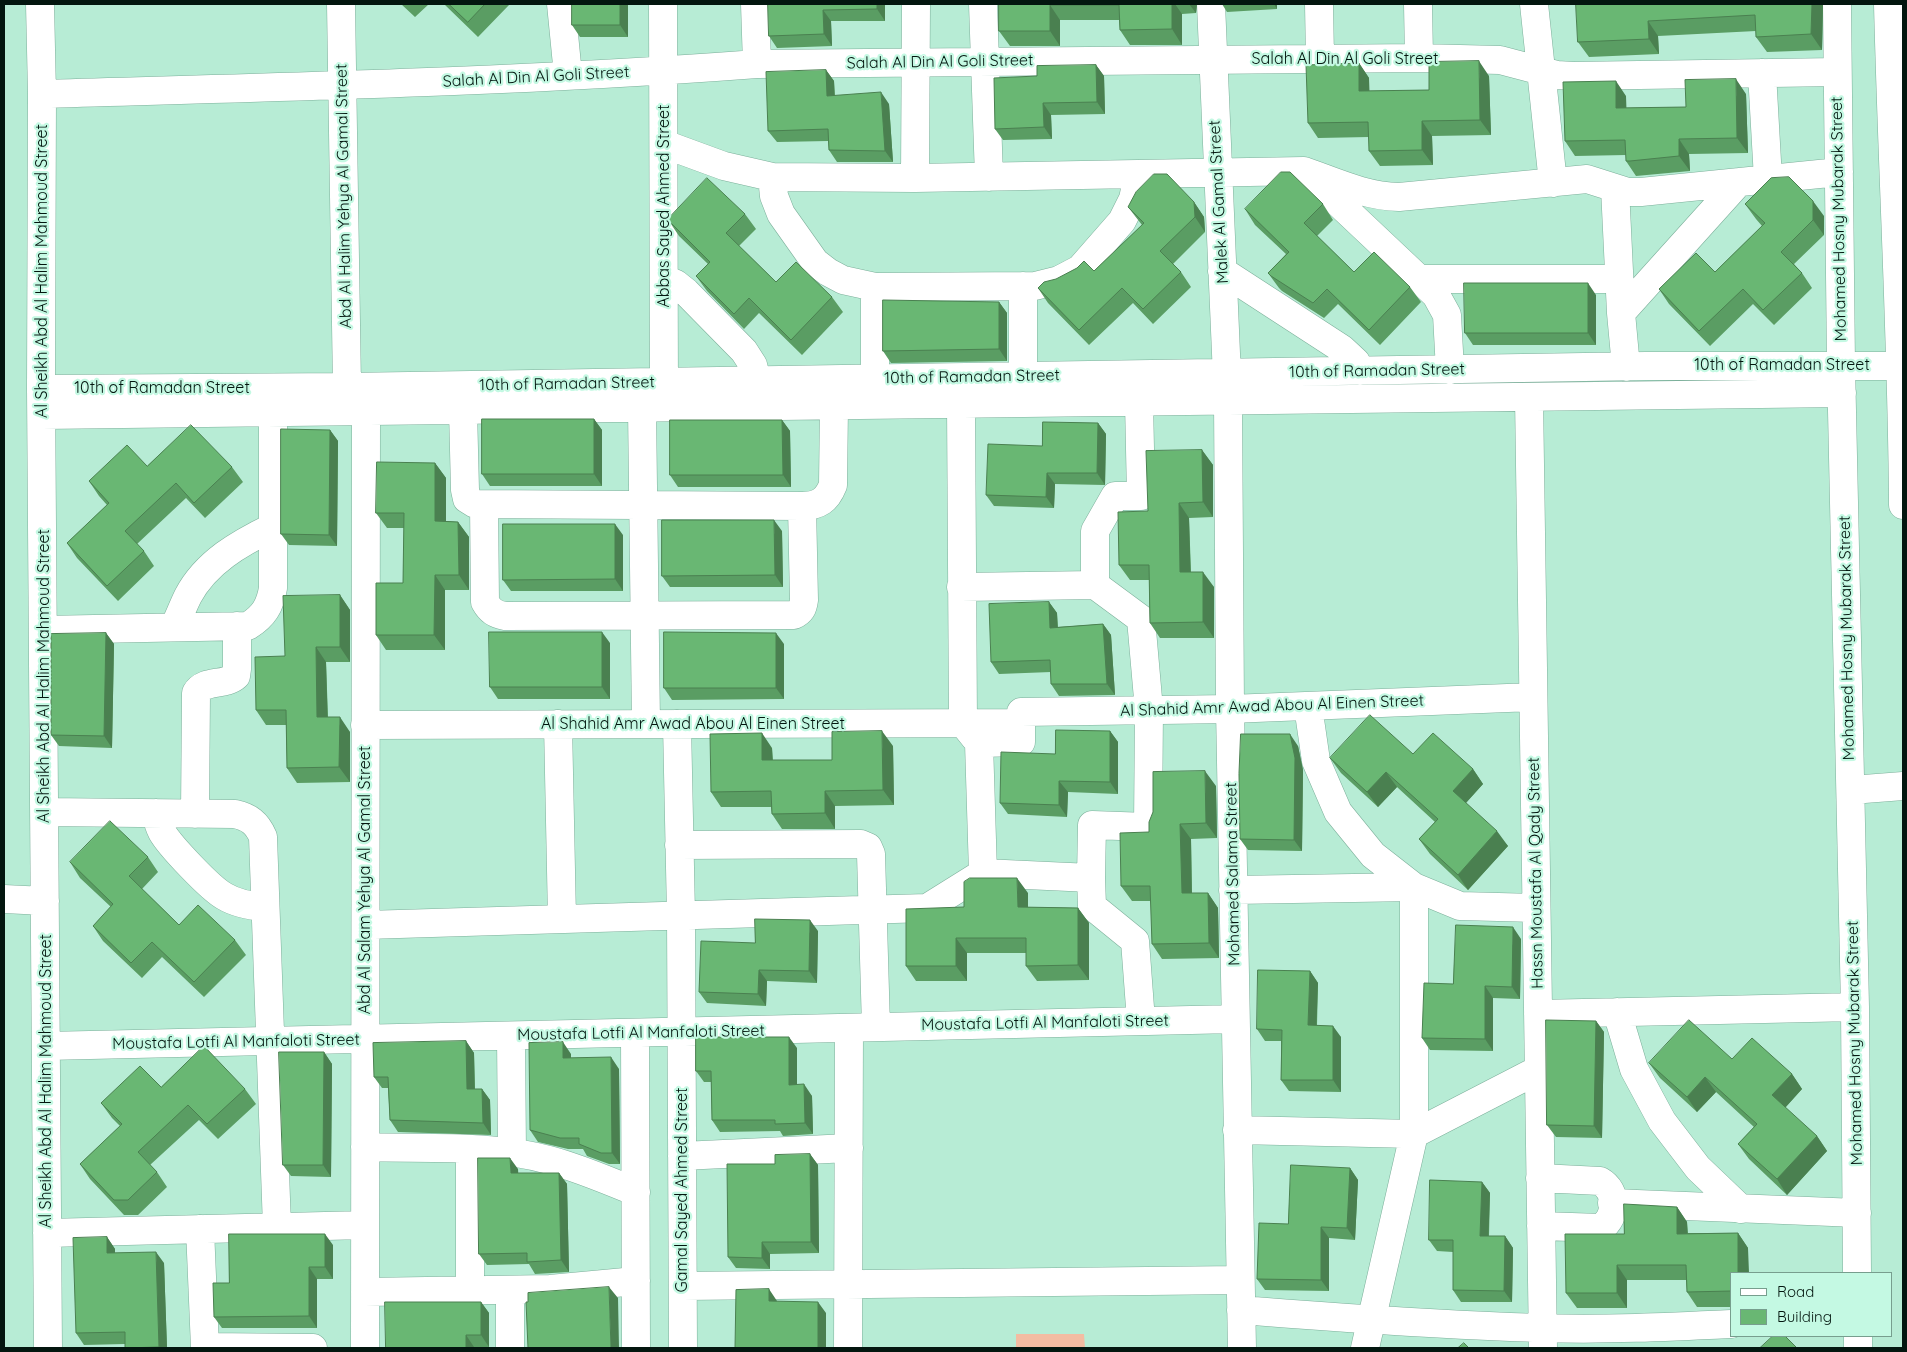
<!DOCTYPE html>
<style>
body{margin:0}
#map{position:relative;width:1907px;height:1352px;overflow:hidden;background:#b7ecd5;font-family:Quicksand,sans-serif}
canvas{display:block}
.frame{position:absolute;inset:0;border:5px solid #03160f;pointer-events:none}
.legend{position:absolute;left:1730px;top:1272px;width:162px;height:65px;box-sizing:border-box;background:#c4f9e3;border:1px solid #779e8e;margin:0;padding:6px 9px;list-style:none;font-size:15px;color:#03160f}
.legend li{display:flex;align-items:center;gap:10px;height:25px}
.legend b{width:25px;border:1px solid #779e8e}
</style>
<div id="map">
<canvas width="1907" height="1352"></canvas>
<div class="frame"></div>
<ul class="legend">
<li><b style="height:6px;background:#fff"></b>Road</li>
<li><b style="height:14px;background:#69b773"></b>Building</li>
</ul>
</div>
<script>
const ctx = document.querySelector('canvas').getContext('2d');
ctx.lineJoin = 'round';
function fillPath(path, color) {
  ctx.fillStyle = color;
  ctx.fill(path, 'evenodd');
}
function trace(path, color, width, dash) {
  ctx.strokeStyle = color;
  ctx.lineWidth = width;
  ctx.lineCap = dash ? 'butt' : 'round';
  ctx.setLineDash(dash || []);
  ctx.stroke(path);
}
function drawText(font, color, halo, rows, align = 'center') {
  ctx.font = font + ' Quicksand,sans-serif';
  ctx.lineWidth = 4.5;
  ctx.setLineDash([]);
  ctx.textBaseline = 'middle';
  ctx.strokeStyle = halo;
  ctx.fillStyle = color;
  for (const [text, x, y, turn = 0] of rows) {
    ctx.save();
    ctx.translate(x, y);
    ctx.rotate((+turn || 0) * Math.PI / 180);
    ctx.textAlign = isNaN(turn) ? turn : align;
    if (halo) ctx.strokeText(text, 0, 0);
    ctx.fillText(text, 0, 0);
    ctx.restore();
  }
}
fillPath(new Path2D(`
 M1016,1334H1084L1085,1348H1016Z`), '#f3bca2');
const minor = new Path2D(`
 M40,4L42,94L41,389L48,1348
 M341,4L347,387
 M561,4L568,75
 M663,4L664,400
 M755,4L757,64
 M983,4L989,177
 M1211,4L1228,400L1230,709L1242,1348
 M1319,4L1320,59
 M1418,4L1419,58
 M1534,4L1553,183
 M1837,4L1841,365L1855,1007L1857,1273
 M1888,4C1892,171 1902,338 1903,505
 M1762,73L1768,179
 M42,94C280,87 519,82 757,64L1419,58L1500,60L1557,75L1573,76L1837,72
 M664,144L724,166L772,177L915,178L1304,171C1336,182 1364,196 1399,197L1587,179L1628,192H1641L1839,172
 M772,177L774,196L781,214L815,262L828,272L843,280L875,287L1035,286L1059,280L1080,269L1122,221L1133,199L1138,175
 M915,178L916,4
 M1314,180L1436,295L1447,315L1450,370
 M1615,188L1621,313L1626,367
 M1222,271L1342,349L1356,362L1360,371
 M664,279L676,284L686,292L744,351L753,365L757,381
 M1419,279H1619
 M1621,313L1739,182
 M1023,376V286
 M875,379V287
 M41,389L347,387L1646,366H1903
 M1529,397L1543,1348
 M961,404L963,723L975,738
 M642,408L646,724
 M463,410L465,490L467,499L475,504L802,506C819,506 827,500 833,485L834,406
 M42,415L1842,393
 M484,505L485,602C490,611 495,614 505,616L794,615C801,612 803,608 804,600L802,506
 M961,587L1095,585V531L1115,496H1141L1139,402
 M174,627C179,617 183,606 188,596C206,562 240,543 273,527
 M43,630L248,626C264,616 270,606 273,588V412
 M1308,706L1316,761L1338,812L1373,855L1414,887L1460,906L1536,908
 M558,724L562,919
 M677,724L681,915L683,1348
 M365,725L1021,723
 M1851,790L1903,786
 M45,812L235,814C249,817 257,823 263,837L277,1227
 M156,813C157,820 159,826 162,832C170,846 210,888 224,896C237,904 251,906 265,907
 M195,814L196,693C204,679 225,686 236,676L237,669V626
 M679,845L861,844L868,847L871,854L876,1027
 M983,873L979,743L1021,742V712L1230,709L1533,697
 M1091,878L1092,906L1135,941L1141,1021
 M1233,890L1414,887V1134L1365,1348
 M4,899L45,901
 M366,925L927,908L983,873L1091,878L1092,825L1148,827L1149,710L1141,619L1095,585
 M1617,1012L1634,1069L1662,1121L1698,1168L1741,1209
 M1538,1014L1855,1007
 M635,1033L636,1348
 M511,1036L512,1153
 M46,1046L1235,1019
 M1237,1130L1414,1134L1538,1070
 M365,1147C426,1149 491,1144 549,1160C579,1168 607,1180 636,1192
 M470,1150V1291
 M682,1156L849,1148
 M1540,1178L1600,1181C1618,1191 1617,1217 1601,1228L1541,1226
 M1612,1203L1857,1213
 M200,1229L205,1348
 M47,1233L365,1225
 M683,1286L1240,1280
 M510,1290V1348
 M365,1292L550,1289L636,1281
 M1241,1310C1341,1318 1440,1325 1541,1328C1604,1330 1668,1327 1731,1324
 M1858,1336V1348
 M205,1347L313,1348
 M365,1348L366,411
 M848,1348L849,1028`);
trace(minor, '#7caf9a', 29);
trace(minor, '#fff', 28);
fillPath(new Path2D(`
 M401,4H429L415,17Z
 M444,4H510L478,37Z
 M572,4H628V37H580L572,25Z
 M768,4H885V21H831L832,46L777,48L769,36Z
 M999,4H1197L1196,13L1182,14V45H1130L1120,30L1119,20H1060V46H1010L999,31Z
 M1222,4H1277V9L1227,12Z
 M1576,4H1823L1822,50L1767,52L1756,37V31L1658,36L1659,54L1589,57L1578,42Z
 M1359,63L1369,78V91L1429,90L1489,76L1491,135L1432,136L1433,165L1380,166L1369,151V137L1318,138L1308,123Z
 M1096,65L1104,76L1105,114L1051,115L1052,139L1003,140L995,129L1037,76Z
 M826,70L834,81L835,96L889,104L893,162H837L829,150L828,141L777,142L768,131Z
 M1746,94L1748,153L1689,154L1690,171L1636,176L1626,161V155L1575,156L1565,141L1626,96V108L1686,107Z
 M1194,202L1204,217L1205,232L1173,264L1181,272L1191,287L1153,324L1133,303L1089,345L1048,303L1038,288L1094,271L1142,225L1128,207Z
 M1323,204L1333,220L1317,236L1354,272L1410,287L1421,302L1380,345L1338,304L1324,318L1282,291L1279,288L1268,273L1286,254L1255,225L1245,209Z
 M1745,204L1824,216V235L1794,264L1802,273L1812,288L1774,325L1753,304L1710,346L1669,304L1659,289L1715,272L1762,226L1756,219Z
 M745,214L756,229L739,246L776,282L832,297L843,312L802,355L759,313L744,329L707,291L696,276L708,264L679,236L669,221Z
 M1596,295V345H1473L1465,333Z
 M999,302L1007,313V361L891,363L883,351Z
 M594,419L602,430V486H490L482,474Z
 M782,420L790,431L791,487H678L670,475Z
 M1098,423L1106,434L1105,485L1055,484L1054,508L994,506L986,495L1042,446Z
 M330,430L338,441L337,546L289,545L281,534Z
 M1202,450L1213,465V517L1189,518L1191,572L1214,587V638H1160L1150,623L1149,580H1130L1119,565L1148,511Z
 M435,463L446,478V521L458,522L469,537V590H445V650H386L376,635L403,583L404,528H387L376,513Z
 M147,466L232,467L243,482L205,518L186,498L137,544L144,551L154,566L118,601L77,558L67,543L107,505L99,496L89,481Z
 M782,531L783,587H670L662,576Z
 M623,535V591H511L503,580Z
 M340,595L350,610V662H326L328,717L350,732V782L297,783L287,768L286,725H266L256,710L285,656Z
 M1049,602L1057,613L1058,627L1103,624L1111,635L1115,695L1059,696L1051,684V672L999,674L991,662Z
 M106,633L114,644L112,748L59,746L51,735Z
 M610,643V699H498L490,687Z
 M784,644V699L672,700L664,688Z
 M1110,731L1118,742V794L1068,792L1067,817L1008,814L1000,803L1055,754Z
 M893,746L894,805L835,806V829H782L772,814L771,807H721L711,792L772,748L773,760H832Z
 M1298,746L1303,770L1302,851L1248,850L1240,839Z
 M1413,754L1473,769L1483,784L1466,803L1508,846L1468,890L1430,854L1419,839L1435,822L1397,787L1378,807L1341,773L1330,758Z
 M1216,786L1217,838L1191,839L1192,893H1208L1218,908L1219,958L1162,959L1152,944L1151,901H1132L1121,886L1149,832Z
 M148,857L158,872L142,889L179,925L235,940L246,955L204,997L162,957L142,978L103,941L93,926L111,907L80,878L70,862Z
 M1028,893V907L1078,908L1089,923V980L1037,981L1026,966V953H967V981H916L906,966L964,907Z
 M818,931L817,983L767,981L766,1006L707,1003L699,992L755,943Z
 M1521,939L1520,999L1493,998V1051L1430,1050L1422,1038L1453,984Z
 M1310,971L1318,983L1317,1025L1341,1037V1092L1289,1091L1281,1080V1041H1265L1257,1029Z
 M1596,1021L1604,1032L1602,1138L1556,1137L1547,1125Z
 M466,1041L474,1053L475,1089H482L490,1100L491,1135L398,1132L390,1120L388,1088H382L374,1077Z
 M797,1048V1085L812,1096L813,1134L783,1136L780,1131L720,1132L712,1120L711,1082H704L696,1071Z
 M324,1052L332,1064L331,1177L291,1176L283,1165Z
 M571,1054V1058L619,1069L620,1164H609L587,1156L583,1149H568L538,1142L530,1130Z
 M1732,1059L1792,1074L1802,1089L1785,1108L1817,1136L1827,1151L1787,1195L1749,1159L1738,1144L1754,1127L1716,1092L1697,1112L1660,1078L1649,1063Z
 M161,1087L245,1089L256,1104L218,1139L199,1120L150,1165L157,1172L167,1187L138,1215H124L90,1179L80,1164L120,1126L112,1118L101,1103Z
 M810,1154L818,1165L819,1253L770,1254V1269L736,1268L728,1257L775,1164Z
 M1350,1168L1358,1180L1355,1240L1329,1238V1291L1265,1290L1257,1279L1288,1224Z
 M518,1169V1173H559L567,1184L569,1272L535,1274L529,1264L487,1265L479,1254Z
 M1482,1182L1490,1193L1489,1236H1505L1513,1248L1512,1302H1461L1453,1290V1252L1437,1251L1429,1240Z
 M1677,1207L1687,1222L1688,1233H1738L1748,1248L1731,1273V1307H1697L1687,1292L1686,1280H1627V1308H1577L1566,1293L1624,1234Z
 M107,1237L115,1249V1253L164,1263L167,1348H126L125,1344L84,1345L76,1333Z
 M333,1245V1279H317V1328H222L214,1317L229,1283Z
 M481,1302L489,1313V1347L386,1348Z`), '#5a9d63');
fillPath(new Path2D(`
 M620,4H628V37L620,25Z
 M877,4H885V21L877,9Z
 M1172,4H1175L1182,14V45L1172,29Z
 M1189,4H1197L1196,13Z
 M1274,4H1277V9Z
 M1812,4H1823L1822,50L1811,34Z
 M1050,5L1060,20V46L1050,31Z
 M823,10L831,21L832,46L824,34Z
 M1648,21L1658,36L1659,54L1649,39Z
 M1479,61L1489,76L1491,135L1480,120Z
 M1359,63L1369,78L1370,106L1359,91Z
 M1096,65L1104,76L1105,114L1097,102Z
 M826,70L834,81L835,108L827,96Z
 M1736,79L1746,94L1748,153L1737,138Z
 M1616,81L1626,96L1627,124L1616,108Z
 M881,92L889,104L893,162L885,151Z
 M1043,103L1051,115L1052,139L1044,127Z
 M1422,121L1432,136L1433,165L1422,150Z
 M1679,139L1689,154L1690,171L1679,156Z
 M1813,201L1824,216V235L1813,220Z
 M1194,202L1204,217L1205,232L1195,217Z
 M1588,283L1596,295V345L1588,333Z
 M999,302L1007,313V361L999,349Z
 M594,419L602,430V486L594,474Z
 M782,420L790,431L791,487L783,475Z
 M1098,423L1106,434L1105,485L1097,473Z
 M330,430L338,441L337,546L329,535Z
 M1202,450L1213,465V517L1203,502Z
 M435,463L446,478V536L435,521Z
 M1047,473L1055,484L1054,508L1046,497Z
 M1179,503L1189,518L1191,587L1180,572Z
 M774,520L782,531L783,587L775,575Z
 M458,522L469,537V590L459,575Z
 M615,524L623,535V591L615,579Z
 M1203,572L1214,587V638L1203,622Z
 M435,575L445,590V650L434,635Z
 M340,595L350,610V662L340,647Z
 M1049,602L1057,613L1058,639L1050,628Z
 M1103,624L1111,635L1115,695L1107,684Z
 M602,632L610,643V699L602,687Z
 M106,633L114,644L112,748L104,736Z
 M776,633L784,644V699L776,688Z
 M316,647L326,662L328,732L317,717Z
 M340,717L350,732V782L339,767Z
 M882,731L893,746L894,805L883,790Z
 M1110,731L1118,742V794L1110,782Z
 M762,733L772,748L773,775L762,760Z
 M1290,734L1298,746L1303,770L1302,851L1294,840Z
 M1473,769L1483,784L1463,806L1453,791Z
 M1205,771L1216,786L1217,838L1206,823Z
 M1386,772L1397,787L1378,807L1367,792Z
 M1059,781L1068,792L1067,817L1059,805Z
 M825,791L835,806V829L825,813Z
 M1180,824L1191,839L1192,908L1182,893Z
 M1497,831L1508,846L1468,890L1458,875Z
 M1017,878L1028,893V922L1018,907Z
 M1208,893L1218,908L1219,958L1209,943Z
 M1078,908L1089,923V980L1078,965Z
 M810,920L818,931L817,983L809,971Z
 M1513,927L1521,939L1520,999L1512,987Z
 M956,938L967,953V981L956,966Z
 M759,970L767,981L766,1006L758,994Z
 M1310,971L1318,983L1316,1037L1308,1025Z
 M1485,986L1493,998V1051L1485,1039Z
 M1596,1021L1604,1032L1602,1138L1594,1126Z
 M1333,1026L1341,1037V1092L1333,1080Z
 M789,1037L797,1048V1096L789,1085Z
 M466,1041L474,1053L475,1101L467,1089Z
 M563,1042L571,1054V1070L563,1058Z
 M324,1052L332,1064L331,1177L323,1165Z
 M611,1057L619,1069L620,1164L612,1153Z
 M1792,1074L1802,1089L1783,1110L1772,1095Z
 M1705,1077L1716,1092L1697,1112L1687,1097Z
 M804,1084L812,1096L813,1134L805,1123Z
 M482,1089L490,1100L491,1135L483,1123Z
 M1817,1136L1827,1151L1787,1195L1777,1179Z
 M810,1154L818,1165L819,1253L811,1242Z
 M510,1158L518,1169L519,1185L511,1173Z
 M1350,1168L1358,1180L1355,1240L1347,1228Z
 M559,1173L567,1184L569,1272L561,1260Z
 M1482,1182L1490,1193L1488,1247L1480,1236Z
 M1677,1207L1687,1222L1688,1249L1677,1234Z
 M1321,1227L1329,1238V1291L1321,1280Z
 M1738,1233L1748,1248L1749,1273H1738Z
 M325,1234L333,1245V1279L325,1267Z
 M1505,1236L1513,1248L1512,1302L1504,1291Z
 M107,1237L115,1249V1264L107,1253Z
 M762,1242L770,1254V1269L762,1258Z
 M156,1252L164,1263L167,1348H160L159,1347Z
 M1617,1265L1627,1280V1308L1617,1293Z
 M309,1267L317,1279V1328L309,1316Z
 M609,1287L618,1298L619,1348H611Z
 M769,1289L777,1301V1313L769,1301Z
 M481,1302L489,1313V1347L481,1335Z
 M818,1302L826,1313V1348H818Z
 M466,1335L474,1347V1348H466Z`), '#4a8050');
const building = new Path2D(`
 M449,4H485L468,22Z
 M572,4H620V25H572Z
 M768,4H877V9L823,10L824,34L769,36Z
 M999,4H1172V29L1120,30L1119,5H1050V31H999Z
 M1576,4H1812L1811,34L1756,37L1755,15L1648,21L1649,39L1578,42Z
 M1479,61L1480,120L1422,121V150L1369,151L1368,122L1308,123L1306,65L1359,63V91L1429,90V62Z
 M1096,65L1097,102L1043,103L1044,127L995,129L994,78L1037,76V66Z
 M826,70L827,96L881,92L885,151L829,150L828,129L768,131L766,72Z
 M1736,79L1737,138L1679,139V156L1630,161H1626L1625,140L1565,141L1563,82L1616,81V108L1686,107L1685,80Z
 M1281,172H1290L1323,204L1304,223L1354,272L1374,252L1410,287L1369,330L1327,289L1313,303L1271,276L1268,273L1289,252L1245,209Z
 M1154,174H1167L1194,202L1195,217L1160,251L1181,272L1143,309L1122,288L1079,330L1038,288L1044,282L1056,279L1077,268L1084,261L1094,271L1144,223L1128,207L1136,192Z
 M1789,177L1813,201V220L1781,252L1802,273L1763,310L1743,289L1699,331L1659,289L1696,253L1715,272L1765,223L1745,204L1771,178Z
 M707,178L745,214L726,233L776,282L796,262L832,297L791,340L749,298L734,314L696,276L710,262L669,221V218Z
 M1464,283H1588V333H1465Z
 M883,300L999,302V349L883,351Z
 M482,419H594V474H482Z
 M670,420H782L783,475H670Z
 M1043,422L1098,423L1097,473H1047L1046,497L986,495L988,444L1042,446Z
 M191,425L232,467L194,503L176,483L125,531L144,551L107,586L67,543L109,503L89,481L127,445L147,466Z
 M281,429L330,430L329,535L281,534Z
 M1202,450L1203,502L1179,503L1180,572H1203V622L1150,623L1149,565H1119L1118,512L1148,511L1146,451Z
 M377,462L435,463V521L458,522L459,575H435L434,635H376V583H403L404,513H376Z
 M662,520H774L775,575L662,576Z
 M503,524H615V579L503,580Z
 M340,595V647H316L317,717H340L339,767L287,768L286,710H256L255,657L285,656L283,596Z
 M1049,602L1050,628L1103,624L1107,684H1051L1050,660L991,662L989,604Z
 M489,632H602V687H490Z
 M664,632L776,633V688H664Z
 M106,633L104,736L51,735V634Z
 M1370,715L1413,754L1433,733L1473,769L1453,791L1497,831L1458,875L1419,839L1438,819L1386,772L1367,792L1330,758Z
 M1056,730L1110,731V782L1059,781V805L1000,803L1001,752L1055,754Z
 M882,731L883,790L825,791V813L772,814L771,791L711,792L710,734L762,733V760H832V732Z
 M1241,734H1290L1295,758L1294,840L1240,839L1239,774Z
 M1205,771L1206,823L1180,824L1182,893H1208L1209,943L1152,944L1150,886H1121L1120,833L1149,832V822L1153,812V772Z
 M110,821L148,857L129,876L179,925L198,905L235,940L194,982L152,942L131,963L93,926L113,904L70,862Z
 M970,878H1017L1018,907L1078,908V965L1026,966V938H956V966H906V909L964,907V882Z
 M755,919L810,920L809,971L759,970L758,994L699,992L701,941L755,943Z
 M1456,925L1513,927L1512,987L1485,986V1039L1422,1038L1424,983L1453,984Z
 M1258,970L1310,971L1308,1025L1333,1026V1080H1281L1282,1030L1257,1029Z
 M1546,1020L1596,1021L1594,1126L1547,1125Z
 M1689,1020L1732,1059L1752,1038L1792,1074L1772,1095L1817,1136L1777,1179L1738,1144L1757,1124L1705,1077L1687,1097L1649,1063Z
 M696,1037H789V1085L804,1084L805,1123L775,1124V1120H712L711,1071H696Z
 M466,1041L467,1089H482L483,1123L390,1120L388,1077H374L373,1043Z
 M563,1042V1058L611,1057L612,1153H601L579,1144V1138H560L530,1130L529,1043Z
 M204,1046L245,1089L207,1124L188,1105L138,1152L157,1172L128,1200H114L80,1164L122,1124L101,1103L140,1066L161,1087Z
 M279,1052H324L323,1165H283Z
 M810,1154L811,1242H762V1258L728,1257L727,1164H775V1155Z
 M478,1158H510L511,1173H559L561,1260L527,1262V1253L479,1254Z
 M1291,1165L1350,1168L1347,1228L1321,1227V1280L1257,1279L1259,1223L1288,1224Z
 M1430,1180L1482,1182L1480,1236H1505L1504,1291L1453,1290V1240H1429Z
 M1624,1204L1677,1207V1234L1738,1233V1273H1731V1291L1687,1292L1686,1265H1617V1293H1566L1565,1234H1624Z
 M229,1234H325V1267H309V1316L214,1317L213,1283H229Z
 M107,1237V1253L156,1252L159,1347L125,1348V1332L76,1333L73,1238Z
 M609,1287L611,1348H528L526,1302H528V1293Z
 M769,1289V1301L818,1302V1348H735L736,1290Z
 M385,1302H481V1335H466V1348H386Z
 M1773,1336H1785L1797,1348H1760Z
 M1464,1343L1469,1348H1458Z`);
fillPath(building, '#69b773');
trace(building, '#4a8050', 1);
drawText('16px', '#03160f', '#c4f9e3', [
 ["Salah Al Din Al Goli Street",1345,59],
 ["Salah Al Din Al Goli Street",940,62,-1],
 ["Salah Al Din Al Goli Street",536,77,-3],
 ["Abd Al Halim Yehya Al Gamal Street",344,196,-91],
 ["Malek Al Gamal Street",1219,202,-93],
 ["Abbas Sayed Ahmed Street",664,206,-90],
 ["Mohamed Hosny Mubarak Street",1839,219,-91],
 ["Al Sheikh Abd Al Halim Mahmoud Street",42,271,-90],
 ["10th of Ramadan Street",1782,365],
 ["10th of Ramadan Street",1377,371,-1],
 ["10th of Ramadan Street",972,377,-1],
 ["10th of Ramadan Street",567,384,-1],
 ["10th of Ramadan Street",162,388],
 ["Mohamed Hosny Mubarak Street",1847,638,-91],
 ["Al Sheikh Abd Al Halim Mahmoud Street",44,676,-90],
 ["Al Shahid Amr Awad Abou Al Einen Street",1272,706,-2],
 ["Al Shahid Amr Awad Abou Al Einen Street",693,724],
 ["Hassn Moustafa Al Qady Street",1536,873,-91],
 ["Mohamed Salama Street",1233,874,-91],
 ["Abd Al Salam Yehya Al Gamal Street",365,880,-90],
 ["Moustafa Lotfi Al Manfaloti Street",1045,1023,-1],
 ["Moustafa Lotfi Al Manfaloti Street",641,1033,-1],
 ["Moustafa Lotfi Al Manfaloti Street",236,1042,-1],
 ["Mohamed Hosny Mubarak Street",1855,1043,-91],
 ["Al Sheikh Abd Al Halim Mahmoud Street",46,1081,-90],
 ["Gamal Sayed Ahmed Street",682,1190,-90]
]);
</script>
